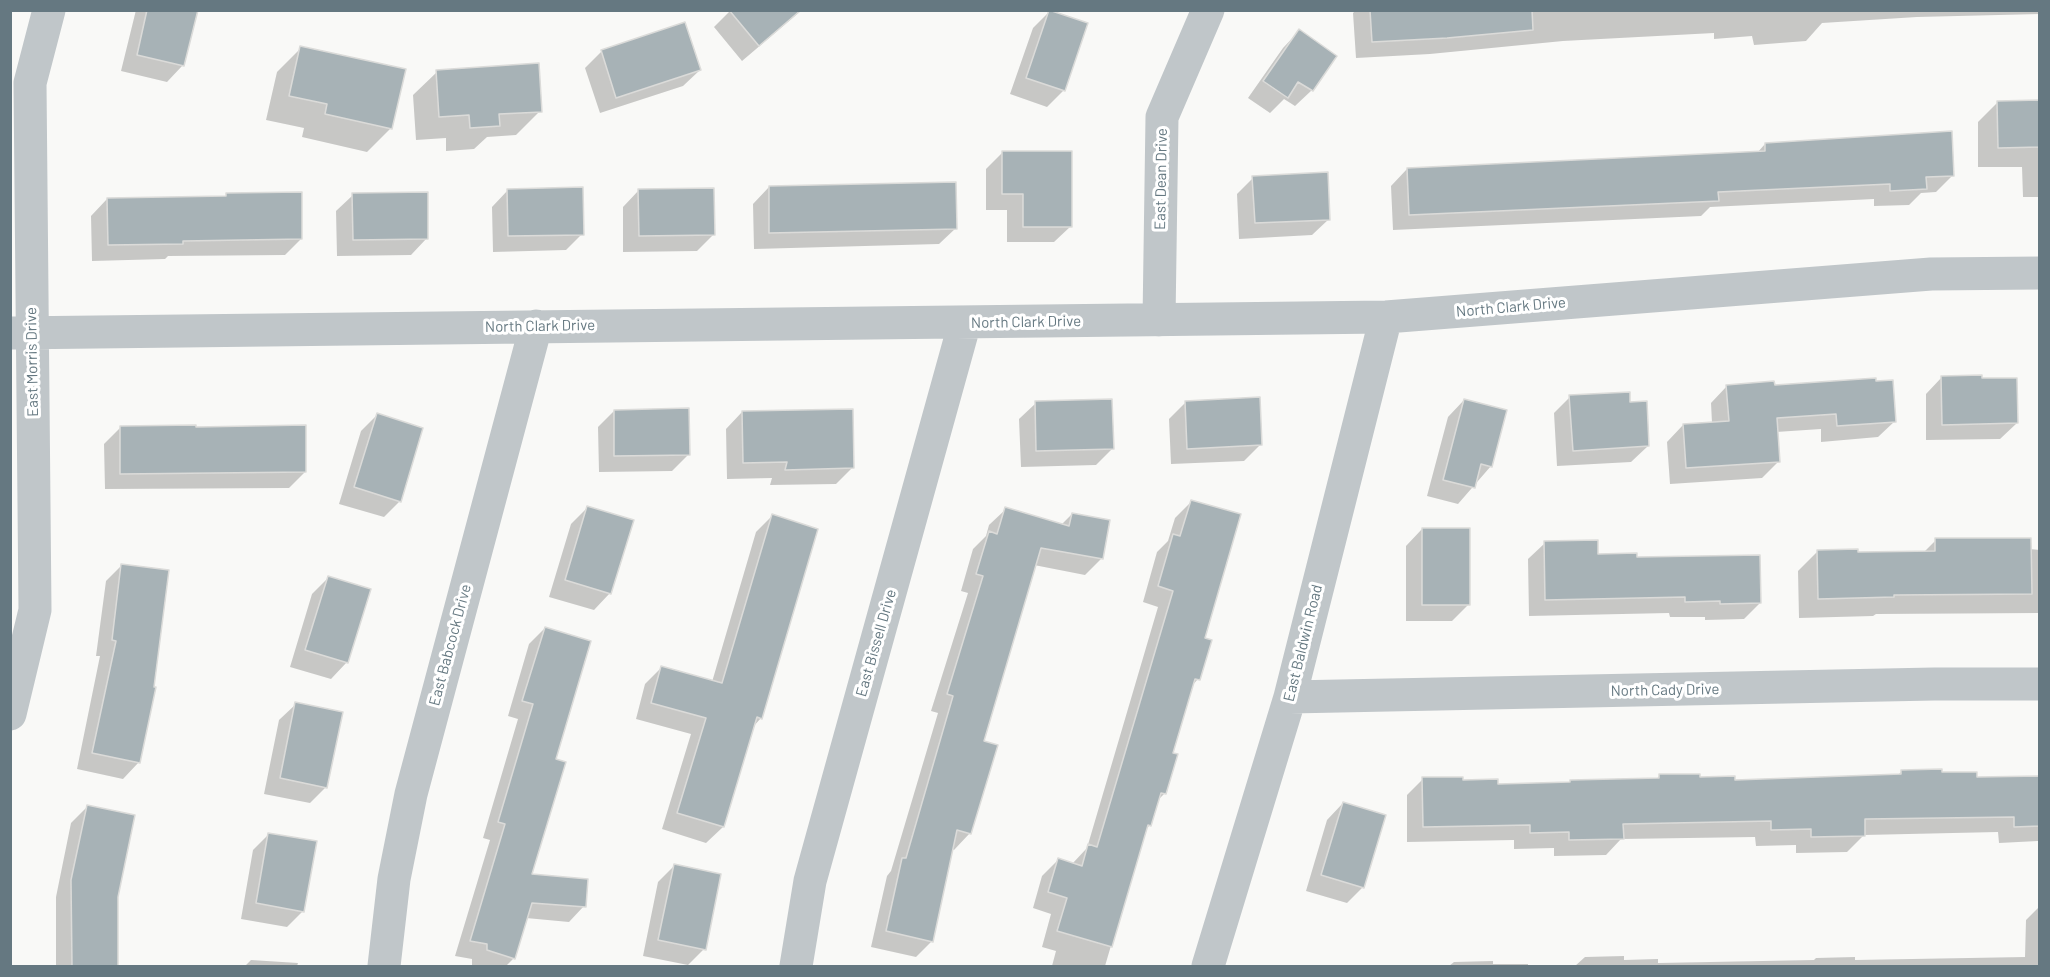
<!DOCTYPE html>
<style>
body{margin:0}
#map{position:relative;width:2050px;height:977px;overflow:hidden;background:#f9f9f7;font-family:Barlow,sans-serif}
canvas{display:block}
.frame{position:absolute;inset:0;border:12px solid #657881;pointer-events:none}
</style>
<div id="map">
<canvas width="2050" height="977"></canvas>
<div class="frame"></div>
</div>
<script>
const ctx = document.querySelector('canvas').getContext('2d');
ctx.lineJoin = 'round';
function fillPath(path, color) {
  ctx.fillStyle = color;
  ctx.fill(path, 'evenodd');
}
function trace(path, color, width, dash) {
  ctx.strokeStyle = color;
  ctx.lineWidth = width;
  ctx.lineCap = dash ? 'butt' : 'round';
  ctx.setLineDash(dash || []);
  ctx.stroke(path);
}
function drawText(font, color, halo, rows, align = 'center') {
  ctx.font = font + ' Barlow,sans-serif';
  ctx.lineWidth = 6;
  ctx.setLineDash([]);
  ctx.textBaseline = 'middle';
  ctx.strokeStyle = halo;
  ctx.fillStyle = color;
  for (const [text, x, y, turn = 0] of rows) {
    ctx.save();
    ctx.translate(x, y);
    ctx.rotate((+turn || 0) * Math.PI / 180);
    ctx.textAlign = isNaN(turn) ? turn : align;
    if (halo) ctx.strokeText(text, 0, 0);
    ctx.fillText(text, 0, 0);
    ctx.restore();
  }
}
fillPath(new Path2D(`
 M136,10H196L183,65L167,82L121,71Z
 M731,10H802L742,61L714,27Z
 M1356,10H2040V14L1917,17L1822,23L1806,41L1754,45L1752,36L1714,39V33L1563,41L1430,54L1356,58L1353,13Z
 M1049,12L1086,24L1063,91L1047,107L1010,94L1033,28Z
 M1299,31L1335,56L1312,90L1295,106L1284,99L1270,113L1248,98L1283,48Z
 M301,48L391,128L367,152L302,137L304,128L266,120L277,72Z
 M602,51L700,70L683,86L600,113L585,68Z
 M437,72L540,111L516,135L487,137L474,149L446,151V138L416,140L413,95Z
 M1998,102H2040V197H2023L2022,167H1978V122Z
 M1765,144L1952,176L1936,192L1921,193L1909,205L1874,206V199L1710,207L1701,216L1393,230L1391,186L1407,169L1757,153Z
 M1002,153L1071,226L1054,242H1007V210H986V169Z
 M1253,178L1329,219L1312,235L1239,239L1237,194Z
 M769,187L956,228L939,244L754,249L753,204Z
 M508,190L582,234L566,250L493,252L492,207Z
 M639,190L714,234L697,251L623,252V207Z
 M227,195L301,239L285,255L168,256L165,259L92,261L91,216L107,199L224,198Z
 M353,195L427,238L411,255L337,256L336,211Z
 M1942,377L1981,380L2017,423L2000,439L1926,440V394Z
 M1727,386L1773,387L1895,421L1878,437L1821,442V429L1776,432L1778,462L1762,478L1670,484L1667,442L1683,425L1712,423L1711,403Z
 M1570,397L1629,404L1648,446L1631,462L1557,466L1554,413Z
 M1464,400L1491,466L1458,504L1427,496L1448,417Z
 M1186,402L1260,445L1244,461L1171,464L1169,419Z
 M1036,403L1112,449L1096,465L1021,467L1019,419Z
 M614,411L688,455L672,471L599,472L598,427Z
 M742,412L852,468L836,484L770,485L772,478L727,479L726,429Z
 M377,415L400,501L384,517L339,504L361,431Z
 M120,428H194L305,472L289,488L105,489L104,444Z
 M1191,502L1203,639L1198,679L1191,687L1171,754L1165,793L1156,802L1150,825L1145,830L1105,966H1052L1056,951L1042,947L1051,914L1033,908L1042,876L1058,860L1072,864L1087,848L1158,607L1143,602L1157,552L1168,541L1175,518Z
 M587,508L610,593L594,610L549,597L571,524Z
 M1006,509L1061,525L1072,514L1102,558L1085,575L1034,565L982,742L970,833L954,850L952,849L932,941L916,957L871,947L887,876L891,871L938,713L931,711L968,593L961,591L973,549L986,536L989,525Z
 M772,516L761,718L753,727L723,827L706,843L662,829L691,734L636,719L645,684L661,668L712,682L756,532Z
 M1422,529L1469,604L1452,621H1406V546Z
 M1936,540L2040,550V613L1876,614L1873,616L1799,618L1798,571L1818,551L1857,554L1923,553Z
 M1545,543L1596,555L1635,558L1760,603L1744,619L1705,620V617H1670L1669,613L1529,616L1528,559Z
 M122,565L152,688L139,762L123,779L77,769L100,656H96L106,581Z
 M328,578L347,662L331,679L290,667L312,594Z
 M545,628L554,760L530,875L584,906L569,922L526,918L514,958L506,966H472V959L455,956L490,840L483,838L518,719L508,716L529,644Z
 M296,704L326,787L310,803L264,794L279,720Z
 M1902,771L1976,779L2040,776V850L2038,841L1999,843L1998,832L1864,835L1847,852L1796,853V845L1756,846L1755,837L1621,839L1606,855L1554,856V848L1514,849V840L1407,842V795L1423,779L1496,785L1656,780L1659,776L1734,782L1897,776Z
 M1343,803L1363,887L1347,903L1306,891L1327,820Z
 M87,807L116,897L117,966H56V897L71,823Z
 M269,834L303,911L287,927L241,919L253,850Z
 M674,866L704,949L688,965L643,956L658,882Z
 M2040,906V966H1575L1585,957L1624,956V960L1658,959V963L1814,960L1816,958L1855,957V960L2025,957L2026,920Z
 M251,960L298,963L297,966H245Z
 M1493,961V964H1528V966H1449L1454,962Z`), '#0003');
const building = new Path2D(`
 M147,10H198L184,66L137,55Z
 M729,10H801L759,46Z
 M1049,10L1088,23L1065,91L1026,78Z
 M1370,10H1532L1533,30L1447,38L1372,42Z
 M685,22L701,70L616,98L601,50Z
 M1299,29L1337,56L1313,91L1298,82L1288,98L1263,81Z
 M300,46L406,69L392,129L325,114L327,104L289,96Z
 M539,63L542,112L499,114L500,126L470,128L469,115L439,117L436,70Z
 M2040,100V147L1998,148L1997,101Z
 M1952,131L1954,176L1926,177L1927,189L1890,191V184L1718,192L1719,201L1409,215L1407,168L1765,151V143Z
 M1002,151H1072V227H1023V194H1002Z
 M1328,172L1330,220L1255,223L1252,176Z
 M956,182L957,229L769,233V186Z
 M583,187L584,235L508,236L507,189Z
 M714,188L715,235L639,236L638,189Z
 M302,192V239L183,241V244L108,245L107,198L226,196V193Z
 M428,192V239L353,240L352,193Z
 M1982,375V378H2017L2018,423L1942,425L1941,376Z
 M1876,378V381L1893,380L1896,422L1837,426L1836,414L1777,418L1780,462L1686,468L1683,424L1729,421L1726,385L1774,381L1775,385Z
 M1630,392V402L1647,401L1649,446L1573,451L1569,395Z
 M1260,397L1262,445L1187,449L1185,401Z
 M1112,399L1114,449L1036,451L1035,401Z
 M1464,399L1507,410L1492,467L1481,464L1475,488L1443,480Z
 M689,408L690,455L614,456V410Z
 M853,409L854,468L785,470L787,462L743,463L742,411Z
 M377,413L423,428L401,502L354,487Z
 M196,425V427L306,425V472L120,474V426Z
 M1191,500L1241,514L1205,638L1212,640L1200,680L1195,679L1173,753L1178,754L1166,794L1161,793L1151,826L1148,825L1112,947L1057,931L1067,898L1048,892L1058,858L1082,866L1088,844L1097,847L1173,591L1158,586L1173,534L1180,536Z
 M587,506L634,520L611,594L565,580Z
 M1005,507L1069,526L1072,513L1110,520L1103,559L1041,548L984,741L998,745L971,834L957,830L933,942L886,931L902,858H906L953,696L947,694L983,576L976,574L989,531L997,534Z
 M772,514L818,529L762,719L757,717L724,827L677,813L706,718L651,703L661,666L722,683Z
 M1422,528H1470V605H1422Z
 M1935,538H2031L2032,594L1894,595V597L1818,599L1817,550L1858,549V552L1935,551Z
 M1598,540V554L1637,553V557L1760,555L1761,603L1720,604V601L1685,602V597L1545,600L1544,541Z
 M121,564L169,570L154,687H156L140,763L92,753L116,641L112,640Z
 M328,576L371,589L348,663L305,650Z
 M545,627L591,641L556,759L566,762L532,874L588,879L586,907L532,903L515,959L487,950V944L470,941L505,824L498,822L533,704L522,701Z
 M295,702L343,712L327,788L280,778Z
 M1942,769V772H1977V777L2040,776V826L2014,827V817L1865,819V836L1811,837V829L1771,830V821L1623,824L1624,839L1569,840V832L1530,833V825L1423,827L1422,777H1463V780L1498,779V784L1570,782V780L1659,778V774H1700V777L1735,776V780L1901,774V770Z
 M1343,802L1386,815L1364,888L1321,875Z
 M87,805L135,815L118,897V966H72L71,880Z
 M268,833L317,841L304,912L256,903Z
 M674,864L721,874L706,950L658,940Z`);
fillPath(building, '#a7b2b6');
trace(building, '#dbdbd9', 1.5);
trace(new Path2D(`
 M1159,320L1162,117L1208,10
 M10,333L1386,317L1931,274L2040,273
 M1290,697L1934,684H2040
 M10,714L35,610L30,83L49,10
 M384,966L394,879L411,794L536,326
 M796,966L810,881L965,322
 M1208,966L1290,697L1386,317`), '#c0c6c9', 33);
drawText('15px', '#657881', '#fff', [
 ["East Dean Drive",1161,179,-89],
 ["North Clark Drive",1511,307,-5],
 ["North Clark Drive",1026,322,-1],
 ["North Clark Drive",540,326,-1],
 ["East Morris Drive",32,362,-91],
 ["East Bissell Drive",876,643,-74],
 ["East Baldwin Road",1303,643,-76],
 ["East Babcock Drive",450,645,-75],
 ["North Cady Drive",1665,690,-1]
]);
</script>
